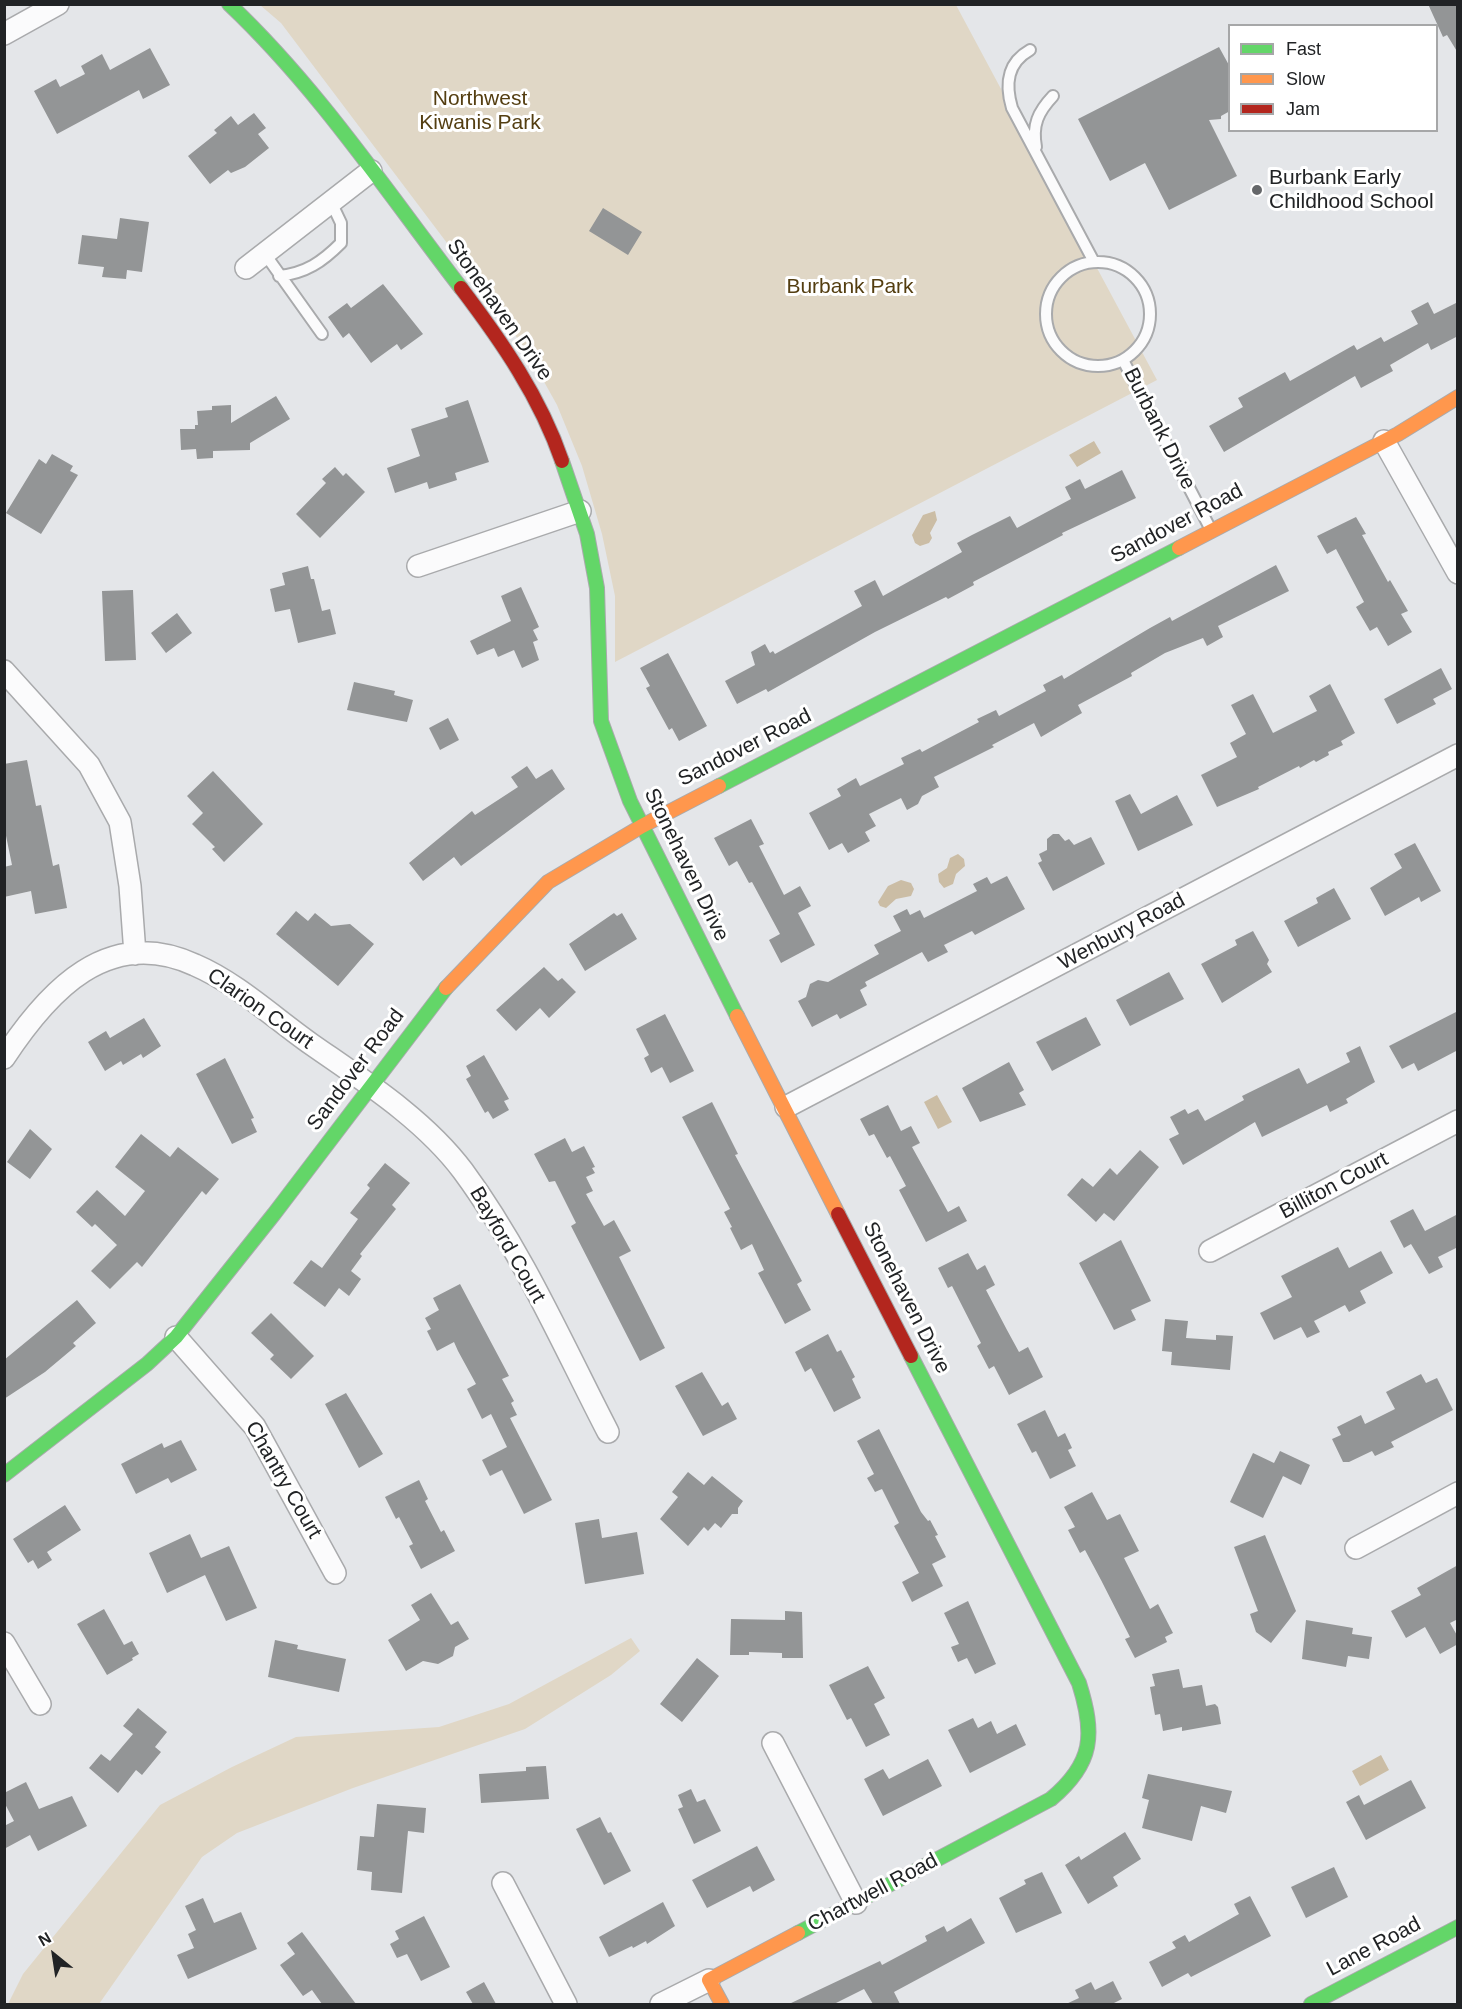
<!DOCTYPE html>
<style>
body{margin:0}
#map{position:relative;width:1462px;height:2009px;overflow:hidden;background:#e4e6e9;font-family:Arial,sans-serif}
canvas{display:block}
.frame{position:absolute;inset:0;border:6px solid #212325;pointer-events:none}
.legend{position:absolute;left:1228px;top:24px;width:210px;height:108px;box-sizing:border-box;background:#fff;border:2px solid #a6a7a8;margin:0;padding:8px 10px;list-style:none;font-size:18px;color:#212325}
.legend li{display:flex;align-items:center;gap:12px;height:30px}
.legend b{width:30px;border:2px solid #a6a7a8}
.north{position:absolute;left:24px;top:1925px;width:60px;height:60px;-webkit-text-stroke:4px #fff;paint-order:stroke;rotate:330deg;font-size:16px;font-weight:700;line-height:24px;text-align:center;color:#212325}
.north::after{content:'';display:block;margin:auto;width:21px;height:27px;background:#212325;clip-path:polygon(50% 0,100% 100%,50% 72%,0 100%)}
</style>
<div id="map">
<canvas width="1462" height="2009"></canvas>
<div class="frame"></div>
<ul class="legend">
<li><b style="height:8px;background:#63d668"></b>Fast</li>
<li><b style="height:8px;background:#ff974d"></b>Slow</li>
<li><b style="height:8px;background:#b3261e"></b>Jam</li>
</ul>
<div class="north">N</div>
</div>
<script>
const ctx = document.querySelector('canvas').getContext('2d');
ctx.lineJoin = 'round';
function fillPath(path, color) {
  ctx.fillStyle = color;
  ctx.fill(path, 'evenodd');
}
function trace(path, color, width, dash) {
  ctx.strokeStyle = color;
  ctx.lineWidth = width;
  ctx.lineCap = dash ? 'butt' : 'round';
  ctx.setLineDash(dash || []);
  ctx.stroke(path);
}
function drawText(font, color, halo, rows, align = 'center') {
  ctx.font = font + ' Arial,sans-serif';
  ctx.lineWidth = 6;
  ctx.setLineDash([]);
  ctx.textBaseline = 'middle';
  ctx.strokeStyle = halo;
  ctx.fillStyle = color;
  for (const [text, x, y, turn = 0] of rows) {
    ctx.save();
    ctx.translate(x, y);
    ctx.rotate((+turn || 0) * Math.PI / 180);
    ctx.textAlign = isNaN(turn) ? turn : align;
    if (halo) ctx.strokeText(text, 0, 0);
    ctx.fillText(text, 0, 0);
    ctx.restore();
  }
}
fillPath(new Path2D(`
 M260,5H956L1157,380L615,662V596L602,534L582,466L557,405L528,353L490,300L281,23Z
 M631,1638L640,1651L611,1675L525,1729L353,1788L237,1833L202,1857L99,2004H8L23,1974L160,1805L232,1767L296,1737L439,1727L509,1704Z`), '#e0d7c6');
fillPath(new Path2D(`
 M1094,441L1101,453L1077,467L1069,455Z
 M935,511L937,520L930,533L932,538L929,543L920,546L915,543L912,535L923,515Z
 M958,854L964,859L965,866L956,874L953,884L944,888L939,882L938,874L947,868L950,858Z
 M901,880L911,883L914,889L911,896L896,899L886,908L880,906L878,902L888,886Z
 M937,1095L952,1122L938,1129L924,1102Z
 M1381,1755L1389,1770L1360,1786L1352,1771Z`), '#cbbda5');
fillPath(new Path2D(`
 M1428,4H1458V53L1447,35L1443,37Z
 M1219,47L1230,67V111L1221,116V119L1209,120L1237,176L1169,210L1145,163L1110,181L1078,119Z
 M150,48L170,85L143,99L139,90L57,134L34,91L56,79L60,87L85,74L81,66L102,54L110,70Z
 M254,113L266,128L258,134L269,148L245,167L231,173L228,170L210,184L188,156L217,133L214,130L231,116L238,125Z
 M603,208L642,232L628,255L589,231Z
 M120,218L149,222L142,272L127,270L126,279L102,277L104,267L78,264L82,235L117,239Z
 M383,284L423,334L401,350L397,344L371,363L349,333L343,338L328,317L347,303L351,308Z
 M1428,302L1434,314L1458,302V336L1431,350L1428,343L1390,365L1393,371L1361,388L1355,376L1224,452L1209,426L1243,407L1238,398L1285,372L1290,381L1354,345L1357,350L1381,337L1384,342L1418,324L1411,311Z
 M276,396L290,419L250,443V450L213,451V458L197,459L196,449L181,450L180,429H195V425H198L197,411L212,410V406L231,405V423Z
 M468,400L489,462L455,473L457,480L429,489L427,482L395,493L387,468L420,456L411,429L448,417L445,408Z
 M52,454L73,466L70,471L78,475L41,534L6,513L39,459L46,464Z
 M335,467L343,476L346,473L365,492L320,538L296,514L326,483L322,479Z
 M1122,470L1136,498L1062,533L1063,535L973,582L974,585L948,599L946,597L875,632L768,692L766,689L737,704L725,681L755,665L751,652L765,644L770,653L773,651L775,654L862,606L854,591L875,580L883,596L962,552L957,543L972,535L1010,516L1017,528L1071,499L1065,487L1080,479L1085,489Z
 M1356,517L1366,534L1362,535L1388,582L1390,580L1408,611L1401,614L1412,632L1388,646L1377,627L1370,631L1356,607L1364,602L1336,549L1327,554L1317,536Z
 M1276,565L1289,591L1218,626L1223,637L1207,646L1203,638L1165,653L1131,673L1132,676L1078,705L1082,713L1041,737L1034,723L992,745L994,747L934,777L939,787L922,796L918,804L907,810L901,798L869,814L876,826L865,832L870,841L848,853L842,843L829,850L809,813L841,796L837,789L856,778L860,786L904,764L901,758L920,749L922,752L979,722L977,719L996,710L999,716L1046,691L1043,685L1062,675L1064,679L1150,628L1170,617L1172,621Z
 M308,566L311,579H314L322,611L330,609L336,634L298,643L290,609L275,612L270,589L285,585L282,573Z
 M521,587L539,627L533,630L538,640L533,642L539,660L522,668L514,650L498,657L494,648L477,655L470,641L511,621L501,596Z
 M133,590L136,660L105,661L102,591Z
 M177,613L192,633L166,653L151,633Z
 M668,653L707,726L679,741L672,728L669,730L646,688L650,686L640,668Z
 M1441,668L1452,689L1433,699L1436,704L1397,724L1384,699Z
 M354,682L395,691L394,695L413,700L407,722L347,710Z
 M1330,684L1355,733L1341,741L1343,745L1328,752L1329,755L1316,762L1314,760L1300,768L1299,766L1258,787L1259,789L1217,807L1201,775L1237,757L1230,743L1246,734L1231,705L1253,694L1273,733L1317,711L1309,696Z
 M448,718L459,740L440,750L429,728Z
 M27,760L36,806L41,805L53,866L59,864L67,908L35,914L31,891L4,897V867L12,865L4,826V764Z
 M527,766L536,779L552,769L565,789L461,866L454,857L423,881L409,863L472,811L475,815L518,787L511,777Z
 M213,771L263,824L224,862L212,849L215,847L192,824L203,813L187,796Z
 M1130,794L1141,814L1177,795L1193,825L1138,851L1115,801Z
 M751,819L764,844L759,846L784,895L800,886L811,906L798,913L815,945L781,963L769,940L780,934L752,882L749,883L737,861L729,866L714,838Z
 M1053,834H1059L1065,841L1069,839L1074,845L1091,837L1105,864L1053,891L1038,863L1042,861L1039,854L1047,850V839Z
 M1415,843L1441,891L1421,902L1419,897L1385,916L1370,888L1402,868L1394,854Z
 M1007,876L1025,909L975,935L972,931L944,945L948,952L928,962L922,952L865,982L867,986L860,990L867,1005L840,1019L837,1014L812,1027L798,1001L806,997L810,984L818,980L828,982L879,954L874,945L901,931L893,916L907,909L910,915L920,910L924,918L977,891L973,884L987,877L991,884Z
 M1334,888L1351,919L1298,947L1284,921L1318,903L1316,898Z
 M296,911L308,921L315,913L331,926L350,924L374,944L338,986L276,934Z
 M614,913L617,916L622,913L637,939L585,971L569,944Z
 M1253,931L1269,960L1267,964L1272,972L1222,1003L1201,964L1237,945L1235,940Z
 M544,967L558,981L562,978L576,992L549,1018L540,1008L516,1031L496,1010Z
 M1169,972L1184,999L1130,1026L1116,1000Z
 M1458,1011V1050L1418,1071L1414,1063L1402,1069L1389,1046Z
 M665,1014L694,1071L670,1083L662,1067L651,1073L644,1058L649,1055L636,1029Z
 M1086,1017L1101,1045L1052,1071L1036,1042Z
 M144,1018L161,1046L143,1058L141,1054L123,1065L121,1061L105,1071L88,1042L106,1031L110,1038Z
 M1360,1046L1375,1082L1346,1099L1348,1103L1330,1112L1327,1105L1262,1137L1255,1122L1183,1165L1169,1139L1179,1134L1170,1117L1185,1109L1188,1114L1198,1109L1205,1121L1244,1100L1242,1096L1299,1068L1307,1084L1350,1062L1346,1053Z
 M484,1055L509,1099L504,1101L509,1110L493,1119L488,1111L485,1113L466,1079L471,1076L466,1066Z
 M225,1058L254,1118L251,1119L257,1132L232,1144L196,1074Z
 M1009,1062L1024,1090L1019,1093L1026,1105L980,1122L962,1088Z
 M712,1102L738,1154L735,1155L802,1281L797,1284L811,1310L785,1324L758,1273L764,1270L752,1244L741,1250L730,1228L732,1227L724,1212L730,1209L682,1117Z
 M888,1105L901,1131L911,1126L920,1143L912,1147L948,1212L959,1206L967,1221L926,1242L899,1190L906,1186L890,1156L887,1158L874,1134L869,1136L860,1119Z
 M30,1129L52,1149L30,1179L7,1162Z
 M141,1134L170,1157L178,1147L219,1179L206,1195L202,1191L142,1267L137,1262L110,1289L91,1271L117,1245L95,1224L92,1227L76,1212L97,1190L125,1216L145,1191L115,1167Z
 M565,1138L572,1152L584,1146L595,1167L592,1168L595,1173L586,1177L593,1191L586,1194L604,1226L614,1220L631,1251L619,1257L665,1348L640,1361L571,1226L576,1223L555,1181L549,1182L534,1154Z
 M1140,1150L1159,1167L1114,1221L1104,1213L1096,1222L1067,1195L1082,1178L1093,1187L1110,1168L1117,1175Z
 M385,1163L410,1183L392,1205L396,1209L360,1254L362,1256L351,1271L361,1279L349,1296L339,1288L325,1307L293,1283L311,1260L322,1268L358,1219L350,1213L370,1188L367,1185Z
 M1413,1209L1425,1231L1458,1214V1247L1438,1257L1443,1267L1429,1274L1411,1244L1404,1248L1390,1221Z
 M1121,1240L1151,1301L1131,1310L1136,1320L1114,1330L1079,1263Z
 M1338,1247L1349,1268L1381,1251L1393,1273L1360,1291L1366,1303L1349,1312L1345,1305L1314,1321L1320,1332L1307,1338L1301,1327L1274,1340L1260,1313L1292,1297L1281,1276Z
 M968,1253L977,1270L985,1265L995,1285L986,1290L1007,1330L1019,1352L1028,1347L1043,1377L1009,1395L994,1366L989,1369L977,1346L981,1343L952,1286L948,1288L938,1268Z
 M460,1284L509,1376L502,1379L514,1401L511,1403L517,1415L510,1418L552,1500L524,1514L502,1470L490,1476L482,1460L507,1447L491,1414L482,1419L467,1389L476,1384L458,1351L454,1342L437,1351L427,1331L431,1329L425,1318L439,1310L433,1298Z
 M77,1300L96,1323L73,1343L76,1346L45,1372L4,1399V1360Z
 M271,1313L314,1356L291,1379L270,1359L274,1355L251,1333Z
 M1165,1319L1188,1321L1186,1338L1216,1340V1335L1233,1336L1230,1370L1171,1365L1172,1352L1162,1351Z
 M828,1334L837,1352L841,1350L855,1377L852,1379L861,1398L834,1412L811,1368L805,1372L795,1352Z
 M702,1372L722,1406L728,1402L737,1419L703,1436L675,1386Z
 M1421,1374L1426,1383L1437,1378L1453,1410L1391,1442L1394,1447L1375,1456L1372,1451L1349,1462H1343L1332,1439L1341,1435L1337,1427L1361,1415L1365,1424L1395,1409L1386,1392Z
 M346,1393L383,1454L359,1468L325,1404Z
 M1045,1410L1058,1437L1065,1433L1072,1448L1068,1450L1076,1466L1050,1479L1036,1451L1032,1453L1017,1424Z
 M879,1429L921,1512L928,1521L930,1520L938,1535L935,1536L946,1557L932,1564L943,1586L912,1602L902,1582L919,1573L894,1526L899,1523L882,1489L875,1492L867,1478L874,1474L857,1441Z
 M181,1440L197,1470L171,1483L168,1478L136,1494L121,1464L162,1443L164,1448Z
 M1280,1451L1310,1465L1301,1485L1283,1476L1263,1518L1230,1502L1253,1453L1274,1463Z
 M688,1472L704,1485L712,1476L743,1501L738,1508V1514H732L721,1528L715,1523L708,1531L704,1527L688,1546L660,1519L678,1497L672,1492Z
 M419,1480L428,1499L425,1501L441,1532L444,1530L455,1551L421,1569L409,1546L413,1544L399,1517L396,1519L385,1497Z
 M1092,1492L1107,1520L1120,1514L1139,1551L1124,1558L1150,1609L1158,1604L1173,1633L1165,1637L1167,1642L1135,1658L1125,1639L1130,1637L1101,1580L1085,1550L1080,1553L1068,1530L1075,1527L1064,1507Z
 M65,1505L81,1530L47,1552L52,1560L38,1569L33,1560L28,1563L13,1539Z
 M599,1519L602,1538L637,1532L644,1574L585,1584L575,1523Z
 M190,1534L201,1558L229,1546L257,1608L226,1621L205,1575L167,1593L149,1553Z
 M1265,1535L1296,1611L1271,1643L1256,1632L1250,1614L1258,1611L1234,1547Z
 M1458,1565V1619L1450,1623L1458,1637V1644L1440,1654L1425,1627L1406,1638L1391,1611L1421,1595L1417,1588Z
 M431,1593L451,1625L458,1621L469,1639L455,1647L453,1656L438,1664L423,1661L406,1671L388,1640L420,1620L411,1605Z
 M968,1601L996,1664L975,1674L967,1658L958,1662L951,1647L959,1644L944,1613Z
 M104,1609L124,1645L132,1641L139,1654L132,1658L133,1660L107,1675L77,1624Z
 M785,1611L802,1612L803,1658H782V1653L749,1652V1655H730L731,1619L785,1620Z
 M1306,1620L1353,1628L1352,1634L1372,1637L1369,1659L1348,1656L1346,1667L1302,1659Z
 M275,1640L298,1645L297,1649L346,1659L339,1692L268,1677Z
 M697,1658L719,1676L682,1722L660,1704Z
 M868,1666L885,1698L874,1704L890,1735L866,1747L851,1718L847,1720L829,1685Z
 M1179,1669L1183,1688L1202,1685L1206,1706L1215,1704L1218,1707L1221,1724L1182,1731V1727L1163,1731L1160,1714L1155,1715L1150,1687L1155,1686L1152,1674Z
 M138,1708L167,1732L155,1747L161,1752L142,1775L136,1770L118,1793L89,1768L101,1754L110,1761L133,1734L123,1726Z
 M973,1718L978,1728L991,1721L997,1734L1016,1724L1026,1745L970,1773L948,1730Z
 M928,1759L942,1786L883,1816L864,1779L883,1769L889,1779Z
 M546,1766L549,1799L481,1803L479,1774L526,1771V1767Z
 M1148,1774L1232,1791L1226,1813L1201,1806L1192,1841L1142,1828L1149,1800L1142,1798Z
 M1411,1780L1426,1808L1366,1840L1346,1802L1359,1795L1364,1805Z
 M26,1782L39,1809L72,1796L87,1826L38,1851L30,1835L4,1849V1826L14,1821L4,1802V1793Z
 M691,1789L697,1802L705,1799L721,1831L694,1844L678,1809L683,1807L678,1795Z
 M377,1804L426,1808L424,1833L408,1831L402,1893L371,1890L372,1872L357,1870L360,1836L374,1837Z
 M600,1817L608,1833L611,1832L631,1871L604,1885L576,1829Z
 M1125,1832L1141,1859L1113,1877L1118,1886L1088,1904L1065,1865L1079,1856L1081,1860Z
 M757,1846L775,1880L753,1892L750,1886L707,1908L692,1880Z
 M1334,1867L1348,1897L1306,1918L1291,1887Z
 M1042,1872L1062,1913L1016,1933L999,1898L1026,1884L1024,1880Z
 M1250,1896L1271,1936L1191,1977L1188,1973L1162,1987L1149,1962L1176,1948L1172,1942L1185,1935L1189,1942L1239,1914L1234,1904Z
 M203,1898L214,1923L241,1912L257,1949L188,1979L177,1955L194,1948L188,1934L196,1930L185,1906Z
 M663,1902L675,1926L647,1944L646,1941L633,1948L632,1946L609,1957L599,1937Z
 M424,1916L450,1967L421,1981L407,1954L397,1958L390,1944L399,1939L395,1931Z
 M971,1918L985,1943L894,1992L900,2004H873L864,1989L834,2004H789L880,1961L882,1965L927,1941L925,1936L944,1926L947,1932Z
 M302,1932L356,2004H322L312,1990L303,1996L280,1965L295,1954L287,1943Z
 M1113,1981L1122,1999L1112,2004H1066L1079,1998L1075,1990L1091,1982L1095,1990Z
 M484,1982L496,2004H473L466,1992Z`), '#939596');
const lane = new Path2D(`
 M1030,50C1007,63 1005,84 1012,108L1094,262
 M1036,147C1032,125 1038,112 1053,96
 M265,254L322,334
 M1046 314a52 52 0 1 1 104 0a52 52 0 1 1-104 0Z
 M279,276C306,273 322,262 341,243V223L331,202
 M1123,360L1211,530`);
const street = new Path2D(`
 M4,34L58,4
 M246,268L371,171
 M1384,441L1458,573
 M418,566L580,511
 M4,671L89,765L120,822L130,886L135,954
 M4,1058C48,991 108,925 195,965C237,983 274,1018 311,1044C364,1081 424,1119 463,1171C522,1251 563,1345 608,1432
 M786,1107L1458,755
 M1210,1251L1458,1121
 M176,1337L255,1427L335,1573
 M1356,1548L1458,1493
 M4,1643L40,1704
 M773,1743L856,1903
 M503,1883L566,2004
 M661,2004L709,1980`);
const fast = new Path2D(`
 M229,4C318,88 387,192 461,288
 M562,461L587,534L597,588L601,721L630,801L737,1016
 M719,786L1179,548
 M4,1475L147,1364L176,1337L274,1214L446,988
 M798,1933L1051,1799C1094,1763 1095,1734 1079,1683L911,1356
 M1311,2004L1458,1927`);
const slow = new Path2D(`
 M1179,548L1398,434L1458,397
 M446,988L548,882L642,826L719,786
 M737,1016L838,1214
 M722,2004L709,1980L798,1933`);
const jam = new Path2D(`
 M461,288C502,342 540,397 562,461
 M838,1214L911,1356`);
trace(lane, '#a9aaac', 14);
trace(street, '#a9aaac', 24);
trace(fast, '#a9aaac', 16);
trace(slow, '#a9aaac', 16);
trace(jam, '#a9aaac', 16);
trace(lane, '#fbfbfc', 10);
trace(street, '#fbfbfc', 21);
trace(fast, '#63d668', 14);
trace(slow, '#ff974d', 14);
trace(jam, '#b3261e', 14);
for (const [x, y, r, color] of [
 [1257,190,6,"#65676a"]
]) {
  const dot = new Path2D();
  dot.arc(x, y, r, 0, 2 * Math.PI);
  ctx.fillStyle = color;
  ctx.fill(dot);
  trace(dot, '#fff', 2);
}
drawText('21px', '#543e11', '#fff', [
 ["Northwest",480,99],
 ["Kiwanis Park",480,123],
 ["Burbank Park",850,287]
]);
drawText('21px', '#212325', '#fff', [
 ["Burbank Early",1269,178],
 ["Childhood School",1269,202]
], 'left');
drawText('21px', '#212325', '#fff', [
 ["Stonehaven Drive",499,310,55],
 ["Burbank Drive",1159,429,63],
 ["Sandover Road",1177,524,-28],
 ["Sandover Road",745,748,-27],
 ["Stonehaven Drive",686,865,64],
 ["Wenbury Road",1122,932,-28],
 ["Clarion Court",260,1009,35],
 ["Sandover Road",356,1070,-53],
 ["Billiton Court",1334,1186,-28],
 ["Bayford Court",507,1245,60],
 ["Stonehaven Drive",906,1298,63],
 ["Chantry Court",283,1480,60],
 ["Chartwell Road",873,1893,-28],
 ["Lane Road",1374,1947,-28]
]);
</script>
